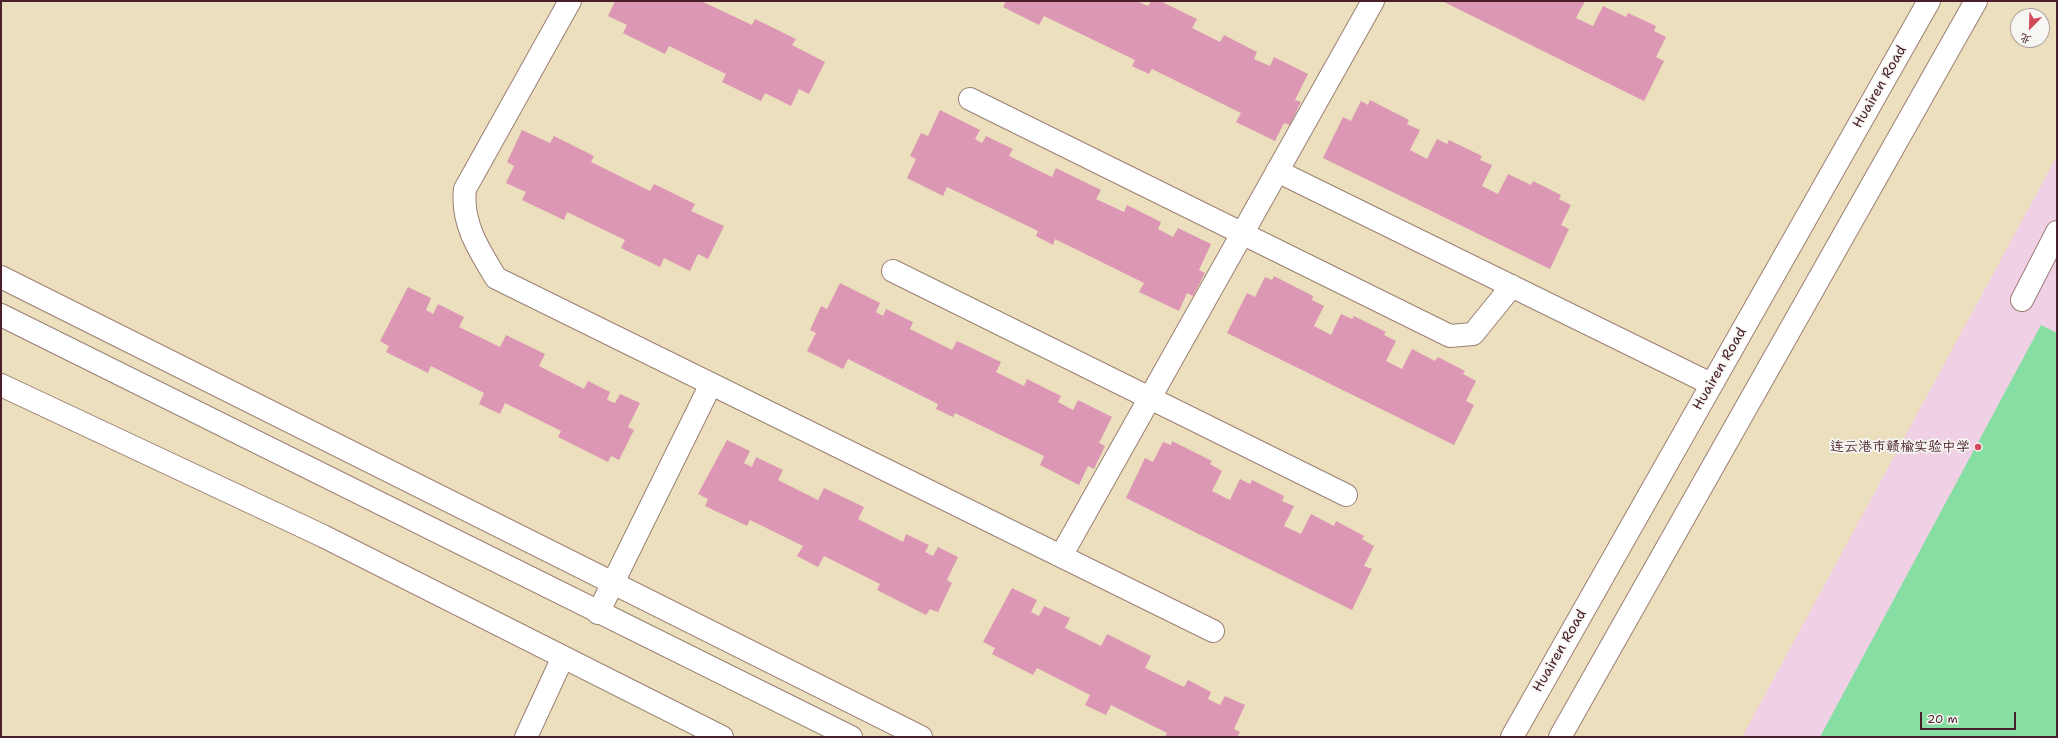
<!DOCTYPE html>
<meta charset="utf-8">
<style>
body{margin:0}
#map{position:relative;width:2058px;height:738px;overflow:hidden;background:#ecdfbd;font-family:"Shantell Sans","LXGW WenKai TC",sans-serif}
canvas{display:block}
.frame{position:absolute;inset:0;border:2px solid #4a1f2b;pointer-events:none}
.north{position:absolute;left:2010px;top:8px;width:40px;height:40px;box-sizing:border-box;background:#f6f6f2;border:1px solid #b1a0a2;border-radius:50%;rotate:203deg;font-size:11px;font-weight:700;line-height:16px;text-align:center;color:#4a1f2b}
.north::after{content:'';display:block;margin:auto;width:14px;height:18px;background:#d1495b;clip-path:polygon(50% 0,100% 100%,50% 72%,0 100%)}
.scale{position:absolute;left:1920px;top:712px;width:96px;height:18px;box-sizing:border-box;border:2px solid #4a1f2b;border-top:0;padding-left:5px;font-size:12px;line-height:14px;white-space:nowrap;color:#4a1f2b;-webkit-text-stroke:3px #f6f6f2;paint-order:stroke}
</style>
<div id="map">
<canvas width="2058" height="738"></canvas>
<div class="frame"></div>
<div class="north">北</div>
<div class="scale">20 m</div>
</div>
<script>
const ctx = document.querySelector('canvas').getContext('2d');
ctx.lineJoin = 'round';
function fillPath(path, color) {
  ctx.fillStyle = color;
  ctx.fill(path, 'evenodd');
}
function trace(path, color, width, dash) {
  ctx.strokeStyle = color;
  ctx.lineWidth = width;
  ctx.lineCap = dash ? 'butt' : 'round';
  ctx.setLineDash(dash || []);
  ctx.stroke(path);
}
function drawText(font, color, halo, rows, align = 'center') {
  ctx.font = font + ' "Shantell Sans","LXGW WenKai TC",sans-serif';
  ctx.lineWidth = 3.5;
  ctx.setLineDash([]);
  ctx.textBaseline = 'middle';
  ctx.strokeStyle = halo;
  ctx.fillStyle = color;
  for (const [text, x, y, turn = 0] of rows) {
    ctx.save();
    ctx.translate(x, y);
    ctx.rotate((+turn || 0) * Math.PI / 180);
    ctx.textAlign = isNaN(turn) ? turn : align;
    if (halo) ctx.strokeText(text, 0, 0);
    ctx.fillText(text, 0, 0);
    ctx.restore();
  }
}
fillPath(new Path2D(`
 M2057,156V737H1742Z`), '#f0d0e4');
fillPath(new Path2D(`
 M2041,325L2057,333V737H1820Z`), '#86dea2');
fillPath(new Path2D(`
 M615,1H701L752,25L755,19L796,39L792,45L825,62L809,94L799,89L791,106L765,93L761,101L722,82L726,74L669,46L665,54L623,33L627,25L608,16Z
 M1006,1H1137L1148,6L1151,1H1160L1197,19L1192,28L1220,42L1224,35L1257,52L1254,59L1270,66L1274,57L1308,74L1295,100L1301,102L1290,125L1284,123L1275,141L1236,122L1241,113L1152,69L1149,74L1132,66L1135,60L1044,16L1039,25L1003,7Z
 M1442,1H1585L1576,18L1593,26L1603,6L1626,17L1628,13L1656,26L1654,31L1666,37L1656,57L1664,61L1644,101Z
 M1370,100L1409,120L1407,124L1420,130L1410,150L1427,159L1437,139L1447,144L1449,140L1482,156L1480,160L1492,165L1482,186L1498,194L1508,174L1531,185L1533,181L1561,195L1559,199L1571,205L1561,225L1569,229L1550,269L1323,158L1343,117L1351,121L1361,101L1368,105Z
 M940,110L980,130L975,139L982,143L986,136L1013,149L1009,156L1052,177L1056,168L1101,190L1096,199L1124,212L1127,205L1161,222L1158,229L1173,237L1178,228L1211,244L1199,270L1205,273L1193,296L1187,293L1179,311L1139,292L1144,283L1055,239L1053,245L1036,236L1038,231L947,187L943,196L907,178L916,159L910,156L921,133L928,136Z
 M522,130L550,143L554,136L594,156L591,162L650,191L654,184L695,204L691,211L724,226L708,259L698,254L690,271L664,258L660,267L621,248L625,240L567,212L564,220L522,200L526,192L506,183L514,166L507,162Z
 M1274,276L1313,296L1312,300L1324,306L1314,326L1331,335L1341,314L1352,319L1354,316L1386,332L1384,335L1396,341L1386,361L1402,369L1412,349L1435,361L1438,357L1465,371L1463,374L1476,381L1466,401L1474,405L1454,445L1227,333L1247,293L1255,297L1265,277L1272,280Z
 M840,283L880,303L876,312L883,316L886,309L913,322L910,329L952,350L957,341L1001,362L996,372L1024,386L1027,379L1061,396L1058,402L1073,410L1078,400L1112,417L1099,443L1105,446L1094,469L1088,466L1079,485L1040,465L1044,456L955,413L953,417L936,409L938,404L848,359L843,369L807,351L816,333L810,330L821,306L827,309Z
 M408,287L431,298L426,310L433,314L438,304L464,317L459,327L500,347L506,335L545,354L539,366L584,389L588,381L610,392L607,400L615,403L620,394L640,403L628,427L634,430L619,460L611,456L608,462L558,437L561,431L505,403L500,414L479,404L484,393L431,366L428,373L386,352L389,346L380,341Z
 M727,440L750,451L744,463L752,467L756,457L783,470L778,480L818,500L824,488L864,507L858,519L903,542L906,534L929,545L925,552L933,556L938,547L958,557L947,580L952,583L938,612L930,609L926,615L877,590L880,584L824,556L818,567L797,556L803,546L750,520L747,526L705,506L708,499L698,494Z
 M1172,441L1212,461L1210,464L1222,471L1212,491L1230,500L1240,479L1250,484L1252,480L1284,496L1282,501L1294,506L1284,526L1301,534L1311,514L1334,526L1336,521L1364,536L1362,539L1374,546L1364,566L1372,569L1352,610L1126,498L1145,458L1153,462L1163,442L1171,445Z
 M1012,588L1037,600L1031,612L1039,616L1044,606L1070,618L1065,628L1101,646L1107,634L1151,656L1145,668L1184,687L1188,680L1211,692L1208,699L1220,705L1225,696L1245,705L1234,729L1240,732L1237,737H1165L1167,733L1111,705L1106,715L1085,705L1090,695L1037,668L1033,675L992,654L995,648L983,642Z`), '#db97b3');
const minor = new Path2D(`
 M570,1L465,189C461,223 479,250 496,278L1213,631
 M970,99L1450,336L1473,334L1512,286
 M1277,171L1711,384
 M893,271L1346,495
 M2022,300L2057,232
 M1,385L323,536L722,737
 M1061,556L1373,1
 M598,613L711,384
 M526,737L563,657`);
const major = new Path2D(`
 M1,277L921,737
 M1,315L851,737
 M1512,737L1929,1
 M1560,737L1976,1`);
trace(minor, '#9b7f74', 24);
trace(major, '#9b7f74', 24);
trace(minor, '#fff', 22);
trace(major, '#fff', 22);
for (const [x, y, r, color] of [
 [1978,447,4,"#d1495b"]
]) {
  const dot = new Path2D();
  dot.arc(x, y, r, 0, 2 * Math.PI);
  ctx.fillStyle = color;
  ctx.fill(dot);
  trace(dot, '#f6f6f2', 1.5);
}
drawText('14px', '#4a1f2b', '#f6f6f2', [
 ["Huairen Road",1880,87,-60],
 ["Huairen Road",1720,369,-60],
 ["Huairen Road",1560,651,-60]
]);
drawText('14px', '#4a1f2b', '#f6f6f2', [
 ["连云港市赣榆实验中学",1970,447]
], 'right');
</script>
